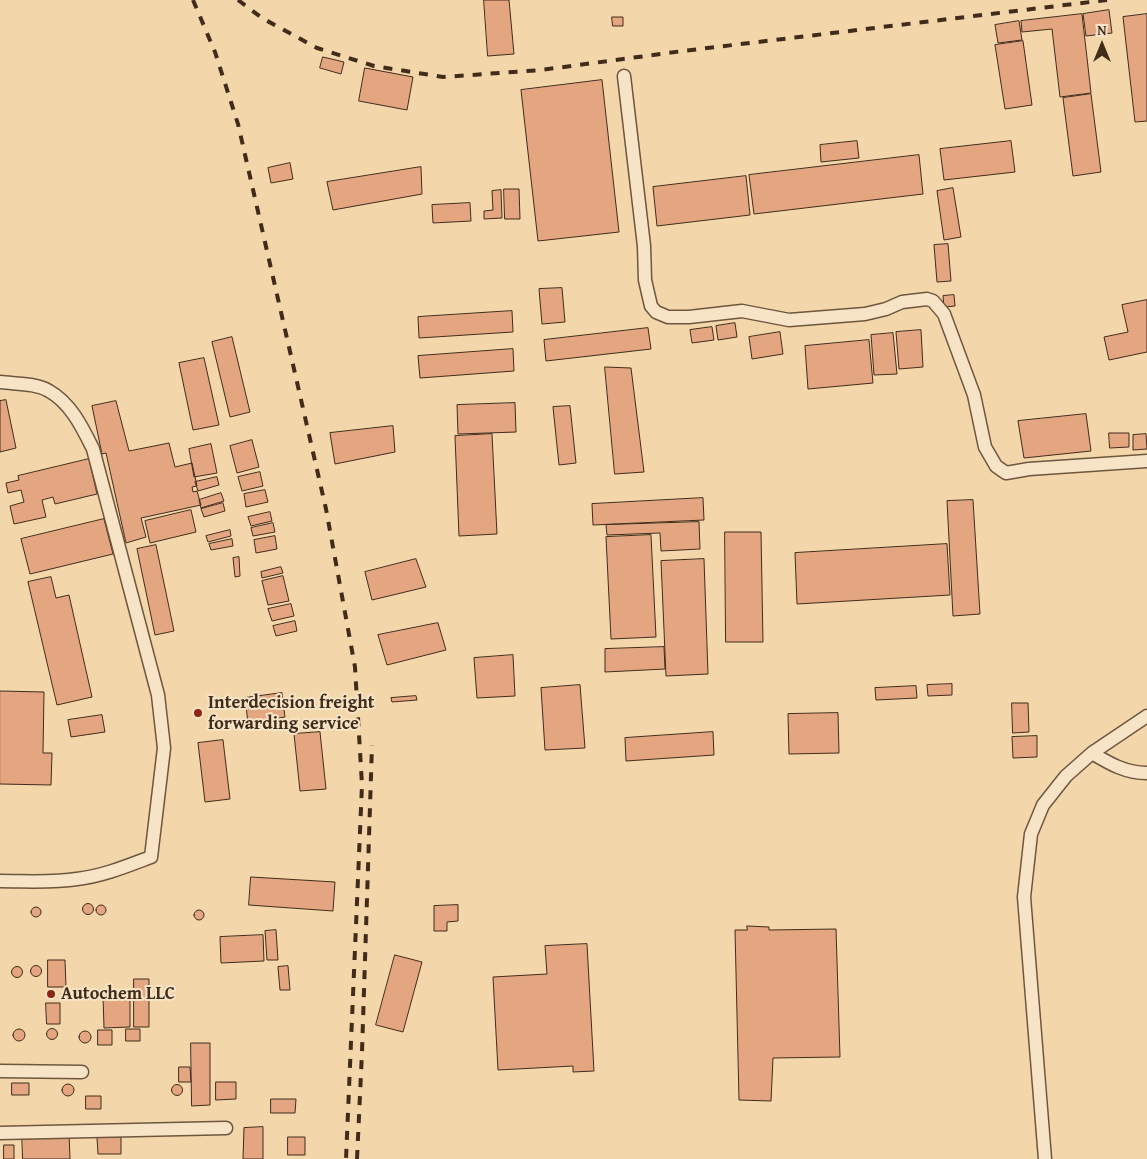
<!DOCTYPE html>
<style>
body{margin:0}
#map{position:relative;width:1147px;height:1159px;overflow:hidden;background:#f3d6a9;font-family:"Gentium Book Plus",serif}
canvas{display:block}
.north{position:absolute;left:1077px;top:20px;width:50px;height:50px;-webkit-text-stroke:4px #f7e4c7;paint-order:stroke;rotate:0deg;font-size:14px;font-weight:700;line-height:20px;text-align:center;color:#412c1c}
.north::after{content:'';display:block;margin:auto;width:18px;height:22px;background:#412c1c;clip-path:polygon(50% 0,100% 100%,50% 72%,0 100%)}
</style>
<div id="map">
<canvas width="1147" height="1159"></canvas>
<div class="north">N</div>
</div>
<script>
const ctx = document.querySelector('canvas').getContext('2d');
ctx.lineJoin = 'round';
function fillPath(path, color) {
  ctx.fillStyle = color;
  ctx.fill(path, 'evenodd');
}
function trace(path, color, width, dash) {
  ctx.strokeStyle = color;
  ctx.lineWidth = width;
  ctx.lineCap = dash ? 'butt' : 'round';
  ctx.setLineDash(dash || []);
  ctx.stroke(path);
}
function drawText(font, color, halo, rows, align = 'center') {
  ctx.font = font + ' "Gentium Book Plus",serif';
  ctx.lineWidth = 4;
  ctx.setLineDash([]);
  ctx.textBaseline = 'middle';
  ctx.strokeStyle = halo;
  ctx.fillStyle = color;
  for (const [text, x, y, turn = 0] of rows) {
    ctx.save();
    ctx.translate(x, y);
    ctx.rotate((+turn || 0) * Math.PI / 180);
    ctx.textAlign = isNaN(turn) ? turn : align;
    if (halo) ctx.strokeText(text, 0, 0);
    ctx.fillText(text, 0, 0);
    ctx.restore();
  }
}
const building = new Path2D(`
 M484,0H509L514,54L488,56Z
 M1109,10L1112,33L1086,36L1083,14Z
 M1082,14L1091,93L1060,97L1052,29L1022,32L1021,21Z
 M1147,14V121L1135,122L1123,17Z
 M612,17H623V26H613Z
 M1019,21L1022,40L998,43L995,25Z
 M1023,41L1032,105L1005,109L995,45Z
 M323,57L344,62L341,74L320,68Z
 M365,68L413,77L407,110L359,101Z
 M602,80L619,232L538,241L521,90Z
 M1091,94L1101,172L1073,176L1063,98Z
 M857,141L859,158L821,162L820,145Z
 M1011,141L1015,172L944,180L940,149Z
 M919,155L923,194L754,214L749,175Z
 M290,163L293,179L271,183L268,168Z
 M421,167L422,194L333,210L327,182Z
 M746,176L750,215L657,226L653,187Z
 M953,188L961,237L944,240L937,191Z
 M504,189H519L520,219H505Z
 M501,190L502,218L484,219V211L493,210L492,191Z
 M470,203L471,221L433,223L432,205Z
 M948,244L951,281L937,282L934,245Z
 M562,288L565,322L542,324L539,289Z
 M954,295L955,306L944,307L943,296Z
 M1147,300V352L1109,360L1104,337L1128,332L1122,305Z
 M512,311L513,332L419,338L418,317Z
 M735,323L737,337L718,340L716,326Z
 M712,327L714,340L692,343L690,330Z
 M648,328L651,349L546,361L544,340Z
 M921,330L923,367L899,369L896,332Z
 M780,332L783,354L752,359L749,337Z
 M893,333L897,374L874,375L871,335Z
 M232,337L250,412L230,417L212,342Z
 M869,340L873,383L808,389L805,346Z
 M513,349L514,371L420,378L418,356Z
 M204,358L219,425L193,430L179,363Z
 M605,367L631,368L644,472L615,474Z
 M6,400L16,448L0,452V401Z
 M116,401L129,451L169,443L175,467L192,463L197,486L192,487L193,492L197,491L201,505L141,518L146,537L126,543L106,453L102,454L92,406Z
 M515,403L516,432L458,434L457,405Z
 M570,406L576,463L559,465L553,407Z
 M1086,414L1091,451L1024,458L1018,421Z
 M393,426L395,452L335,464L330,433Z
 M1109,433H1129V447L1110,448Z
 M492,434L497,534L459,536L455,436Z
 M1146,434L1147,449L1133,450V435Z
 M252,440L259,467L237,473L230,446Z
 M211,444L217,473L194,477L189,449Z
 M89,459L97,494L55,504L53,497L42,500L46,517L14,524L10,506L24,502L21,490L8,493L6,483L19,480L18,476Z
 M260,472L263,486L242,491L238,477Z
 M217,477L219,485L198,491L195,482Z
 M265,490L268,502L246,507L244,494Z
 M221,493L224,501L201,508L199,500Z
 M703,498L704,520L593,525L592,504Z
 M973,500L980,614L953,616L947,501Z
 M223,503L225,511L204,517L201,509Z
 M191,510L196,532L150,543L145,521Z
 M270,512L272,521L251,526L248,517Z
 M104,519L113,554L30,574L21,539Z
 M699,522L700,549L661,551L660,533L607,535L606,525Z
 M273,523L275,532L253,536L251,528Z
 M230,530L231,536L208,542L206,536Z
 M725,532H761L763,642H726Z
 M651,535L656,637L611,639L606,537Z
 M275,536L277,549L256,553L254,540Z
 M232,539L233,546L211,550L209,544Z
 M947,544L950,595L797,604L795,553Z
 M156,545L174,631L155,635L137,549Z
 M239,557L240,576L235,577L233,558Z
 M416,559L426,587L372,600L365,572Z
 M704,559L708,674L666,676L661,561Z
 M281,567L283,573L262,578L261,572Z
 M283,576L289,601L268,605L262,581Z
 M51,577L56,598L69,595L92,697L57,705L28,582Z
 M291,604L294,616L272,621L268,609Z
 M295,621L297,631L276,636L273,626Z
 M438,623L446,650L387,665L378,635Z
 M664,647L665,669L605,672V649Z
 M513,655L515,696L477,698L474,658Z
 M952,684V695L928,696L927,685Z
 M580,685L585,748L545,750L541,688Z
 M916,686L917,698L876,700L875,688Z
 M0,691L44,692L43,753H52L51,785L0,784Z
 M282,693L285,717L248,723L245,698Z
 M416,696L417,700L392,702L391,698Z
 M1012,703H1028L1029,732L1013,733Z
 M838,713L839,753L789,754L788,714Z
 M102,715L105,732L71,737L68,720Z
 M320,732L326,789L300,791L294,734Z
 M713,732L714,755L626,761L625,738Z
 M1037,736V757L1013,758L1012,737Z
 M223,740L230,799L205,802L198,743Z
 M251,877L335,882L333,911L249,905Z
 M82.5 909a5.5 5.5 0 1 1 11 0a5.5 5.5 0 1 1-11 0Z
 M458,905V921L447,922V931H434V906Z
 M96 910a5 5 0 1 1 10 0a5 5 0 1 1-10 0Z
 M31 912a5 5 0 1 1 10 0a5 5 0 1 1-10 0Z
 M194 915a5 5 0 1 1 10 0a5 5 0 1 1-10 0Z
 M747,926L769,927V930L836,929L840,1057L773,1058L771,1101L739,1100L735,930H747Z
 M276,930L278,960H267L265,931Z
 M263,935L264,961L221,963L220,937Z
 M587,944L594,1071L573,1072V1066L498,1070L493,977L547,974L545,946Z
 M395,955L422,962L403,1032L376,1025Z
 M48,960H65L66,987H48Z
 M30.5 971a5.5 5.5 0 1 1 11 0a5.5 5.5 0 1 1-11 0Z
 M288,966L290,990H280L278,967Z
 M11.5 972a5.5 5.5 0 1 1 11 0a5.5 5.5 0 1 1-11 0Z
 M134,979H149V1027H134Z
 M130,995V1027L104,1028L103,996Z
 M46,1003H60V1024H47Z
 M46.5 1034a5.5 5.5 0 1 1 11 0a5.5 5.5 0 1 1-11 0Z
 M126,1029H140V1041H126Z
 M13 1035a6 6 0 1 1 12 0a6 6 0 1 1-12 0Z
 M98,1030H112V1045H98Z
 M79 1037a6 6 0 1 1 12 0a6 6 0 1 1-12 0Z
 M191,1043H210V1105L192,1106Z
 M179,1067H190L191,1082H179Z
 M216,1082H236V1099L216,1100Z
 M12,1083H29V1095H12Z
 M62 1090a6 6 0 1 1 12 0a6 6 0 1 1-12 0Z
 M171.5 1090a5.5 5.5 0 1 1 11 0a5.5 5.5 0 1 1-11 0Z
 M86,1096H101V1109H86Z
 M271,1099H296L295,1113H271Z
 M263,1127V1159H243L244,1128Z
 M22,1133H69L70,1159H23Z
 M121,1137V1154H98L97,1138Z
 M288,1137H305V1155H288Z
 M4,1145H14V1159H4Z`);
fillPath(building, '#e4a581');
trace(building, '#412c1c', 1);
const minor = new Path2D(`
 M624,76L644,246L645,280L651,306L656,312L668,317H689L742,311L789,320L865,314L886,309L902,302L927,299L933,301L944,314L974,395L985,447L996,466L1006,473L1029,469L1147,461
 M0,382C15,384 36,383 49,391C71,403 83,429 93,449L158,695L164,748L151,857C127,866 103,876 77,879C52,883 26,881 0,881
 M1092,753C1110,764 1126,773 1147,773
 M0,1071L82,1072
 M0,1133L226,1128
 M1045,1159L1024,897L1031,834L1043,805L1066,776L1092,753L1147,716`);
trace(minor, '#6e563f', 15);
trace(minor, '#f7e4c7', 12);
trace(new Path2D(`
 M193,0L215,52L238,124L326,509L355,667L362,785L346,1159
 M238,0L262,18L317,48L374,66L443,77L541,70L683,51L1107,0
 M357,1159L362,1052L372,745`), '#412c1c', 4, [9, 9]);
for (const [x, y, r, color] of [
 [198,713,5,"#8f2418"],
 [51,994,5,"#8f2418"]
]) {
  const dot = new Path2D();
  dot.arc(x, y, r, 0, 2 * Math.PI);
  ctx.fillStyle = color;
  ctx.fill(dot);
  trace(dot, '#f7e4c7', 2);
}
drawText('bold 18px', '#412c1c', '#f7e4c7', [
 ["Interdecision freight",208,703],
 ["forwarding service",208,724],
 ["Autochem LLC",61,994]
], 'left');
</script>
